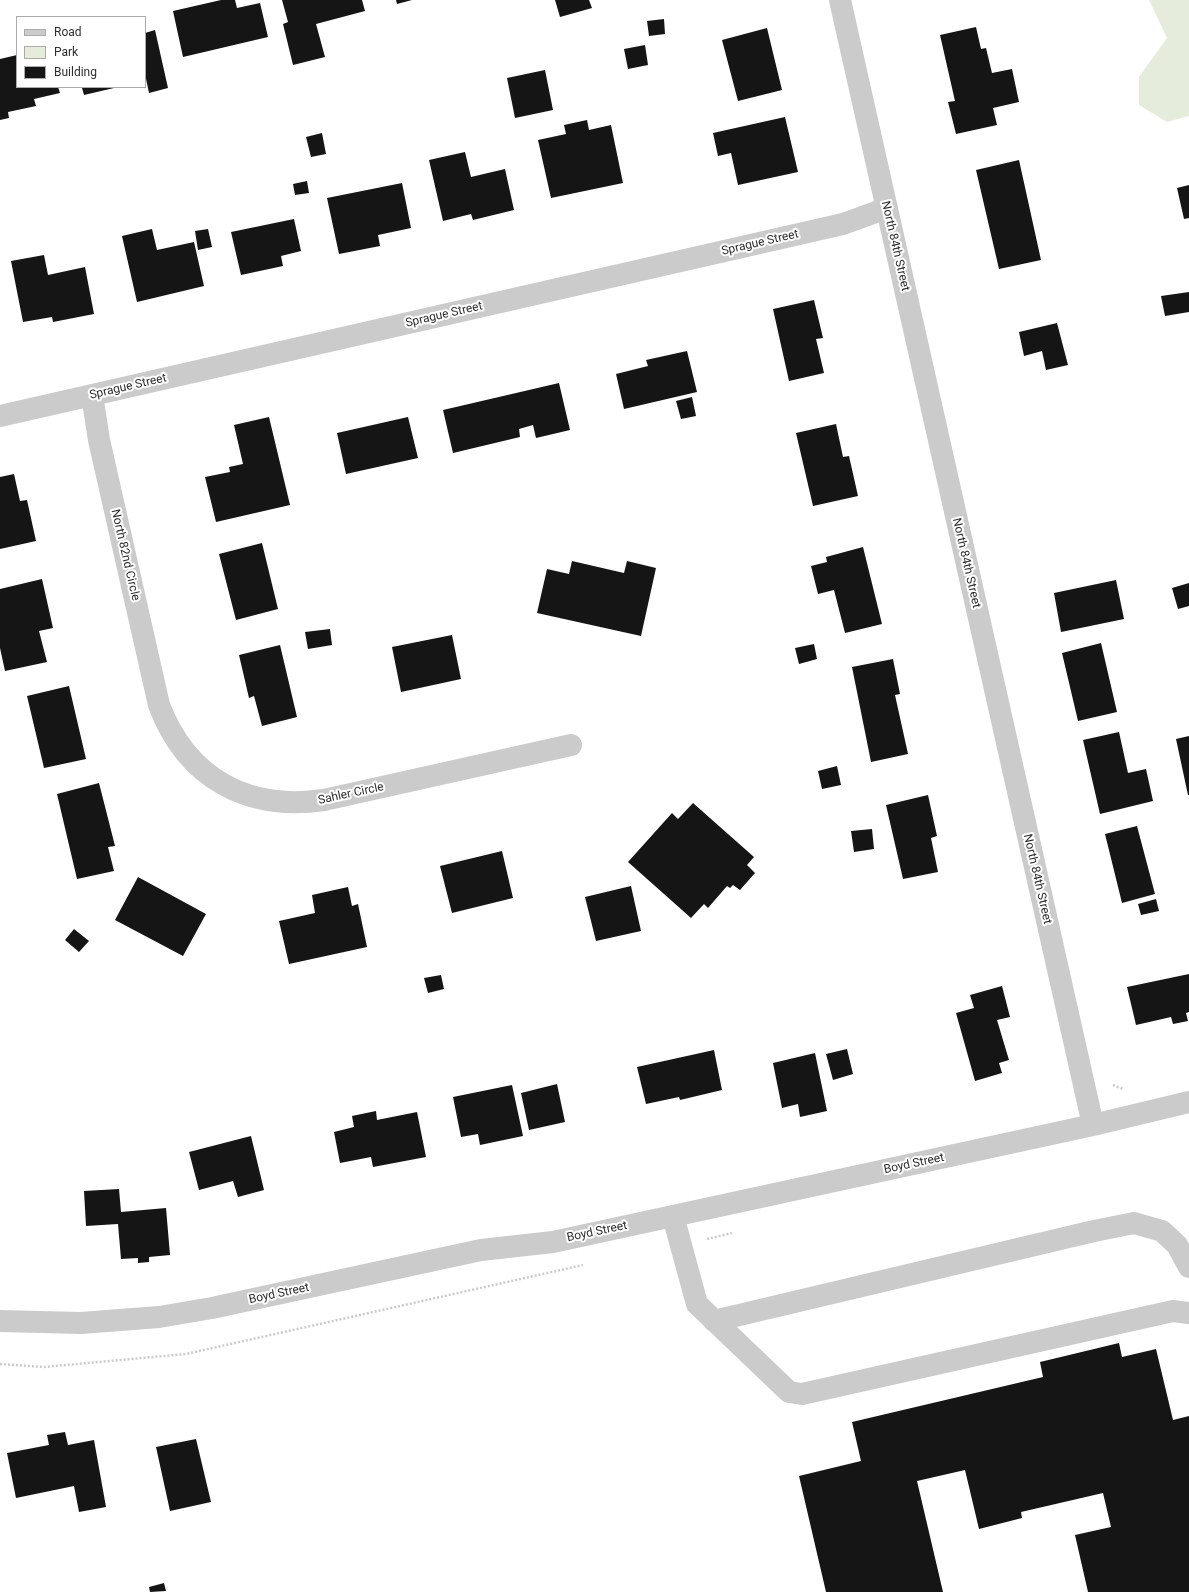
<!DOCTYPE html>
<style>
body{margin:0}
#map{position:relative;width:1189px;height:1592px;overflow:hidden;background:#fff;font-family:Roboto,sans-serif}
canvas{display:block}
.legend{position:absolute;left:16px;top:16px;width:130px;height:72px;box-sizing:border-box;background:#fff;border:1px solid #ababab;margin:0;padding:5px 7px;list-style:none;font-size:12px;color:#2e2e2e}
.legend li{display:flex;align-items:center;gap:8px;height:20px}
.legend b{width:20px;border:1px solid #ababab}
</style>
<div id="map">
<canvas width="1189" height="1592"></canvas>
<ul class="legend">
<li><b style="height:5px;background:#cbcbcb"></b>Road</li>
<li><b style="height:11px;background:#e6ecdc"></b>Park</li>
<li><b style="height:11px;background:#151515"></b>Building</li>
</ul>
</div>
<script>
const ctx = document.querySelector('canvas').getContext('2d');
ctx.lineJoin = 'round';
function fillPath(path, color) {
  ctx.fillStyle = color;
  ctx.fill(path, 'evenodd');
}
function trace(path, color, width, dash) {
  ctx.strokeStyle = color;
  ctx.lineWidth = width;
  ctx.lineCap = dash ? 'butt' : 'round';
  ctx.setLineDash(dash || []);
  ctx.stroke(path);
}
function drawText(font, color, halo, rows, align = 'center') {
  ctx.font = font + ' Roboto,sans-serif';
  ctx.lineWidth = 4;
  ctx.setLineDash([]);
  ctx.textBaseline = 'middle';
  ctx.strokeStyle = halo;
  ctx.fillStyle = color;
  for (const [text, x, y, turn = 0] of rows) {
    ctx.save();
    ctx.translate(x, y);
    ctx.rotate((+turn || 0) * Math.PI / 180);
    ctx.textAlign = isNaN(turn) ? turn : align;
    if (halo) ctx.strokeText(text, 0, 0);
    ctx.fillText(text, 0, 0);
    ctx.restore();
  }
}
fillPath(new Path2D(`
 M1149,0H1189V116L1167,122L1139,105V77L1167,38Z`), '#e6ecdc');
fillPath(new Path2D(`
 M221,0H235L237,8L260,3L268,37L183,57L173,11Z
 M282,0H362L365,11L316,24L325,57L293,65L283,24L288,22Z
 M396,0H412L397,4Z
 M555,0H589L592,8L560,17Z
 M664,19L665,34L649,36L647,21Z
 M976,27L981,49L986,48L992,73L1012,69L1019,102L993,108L997,125L956,134L948,102L955,101L940,35Z
 M767,28L782,90L738,101L722,40Z
 M155,30L168,88L149,93L145,74V33Z
 M645,45L648,65L628,69L624,49Z
 M17,55V87H58L60,93L34,99L36,106L8,112L9,118L0,120V59Z
 M545,70L553,110L515,118L507,78Z
 M84,87H114V88L84,95L82,88Z
 M785,117L798,172L738,185L731,153L718,156L713,133Z
 M587,120L589,130L611,125L623,183L551,198L538,140L566,134L564,125Z
 M322,133L326,154L311,157L306,137Z
 M465,152L471,177L505,169L514,210L473,220L471,214L443,221L429,160Z
 M1019,160L1041,260L999,269L976,170Z
 M307,181L309,193L295,195L293,184Z
 M402,183L411,228L378,235L380,246L339,254L327,198Z
 M1189,185V218L1184,219L1177,188Z
 M294,219L301,251L281,256L283,266L241,275L231,232Z
 M152,229L157,250L194,242L204,286L137,302L122,236Z
 M208,229L212,247L198,250L195,231Z
 M44,255L48,275L85,267L94,314L53,322L52,317L23,322L11,261Z
 M1189,292V312L1165,316L1161,296Z
 M814,300L823,338L816,339L824,373L789,381L773,309Z
 M1057,323L1068,365L1046,370L1042,351L1024,356L1019,332Z
 M687,351L697,392L624,409L616,374L648,366L646,360Z
 M559,383L570,430L536,438L533,425L519,429L520,437L453,453L443,410Z
 M692,397L696,416L681,419L676,401Z
 M269,417L290,505L216,522L205,477L230,472L229,467L243,464L234,425Z
 M408,417L418,458L346,474L337,433Z
 M836,424L843,457L849,456L858,496L813,506L796,433Z
 M14,474L20,501L27,500L36,541L0,549V477Z
 M262,543L278,609L236,620L219,554Z
 M863,547L882,624L845,633L834,590L818,594L811,566L827,562L826,557Z
 M572,561L624,573L627,561L656,568L641,636L537,613L547,569L569,574Z
 M42,579L53,628L39,631L47,662L5,671L0,648V589Z
 M1116,580L1124,619L1061,632L1054,593Z
 M1189,583V606L1178,609L1172,588Z
 M330,629L332,645L308,649L305,632Z
 M452,635L461,679L401,692L392,647Z
 M1101,643L1117,712L1078,721L1062,653Z
 M814,644L817,659L799,664L795,648Z
 M280,645L297,717L262,726L254,696L249,698L239,655Z
 M893,659L900,694L895,695L908,754L871,762L852,667Z
 M69,686L86,759L44,768L27,696Z
 M1119,732L1128,773L1146,769L1153,801L1100,814L1083,740Z
 M1189,736V795H1188L1176,739Z
 M837,766L841,785L822,789L818,771Z
 M99,783L115,846L108,847L114,871L77,879L57,794Z
 M928,795L937,836L931,838L938,872L903,879L886,805Z
 M693,803L754,857L747,865L755,873L740,890L733,885L730,888L727,886L708,908L704,904L691,918L628,862L672,813L678,819Z
 M1137,826L1155,894L1122,903L1105,834Z
 M872,829L874,849L854,852L851,831Z
 M502,851L513,898L452,913L440,866Z
 M138,877L206,914L183,956L115,920Z
 M631,886L641,931L596,941L585,897Z
 M348,887L352,906L358,904L367,947L289,964L279,921L315,913L312,895Z
 M1156,899L1159,911L1141,915L1138,904Z
 M74,929L89,941L79,952L65,940Z
 M1189,974V1012L1186,1013L1188,1021L1173,1024L1171,1017L1136,1025L1127,987Z
 M441,975L444,989L428,993L424,978Z
 M1002,986L1010,1017L997,1020L1009,1060L999,1063L1002,1073L975,1081L956,1013L974,1008L970,995Z
 M847,1049L853,1074L833,1080L826,1054Z
 M714,1050L722,1090L680,1100L679,1097L646,1104L637,1067Z
 M815,1053L827,1111L800,1117L798,1104L782,1108L773,1063Z
 M557,1084L565,1122L529,1130L521,1093Z
 M512,1085L523,1136L480,1145L478,1134L461,1137L453,1097Z
 M376,1111L377,1120L417,1112L426,1157L373,1167L371,1157L340,1163L334,1132L354,1127L352,1116Z
 M251,1136L264,1190L238,1197L233,1181L199,1190L189,1152Z
 M119,1189L121,1212L166,1208L170,1255L149,1257V1262L138,1263V1258L121,1259L118,1224L86,1226L84,1191Z
 M1119,1343L1122,1357L1156,1349L1173,1420L1189,1416V1592H1088L1075,1535L1111,1527L1103,1493L1021,1512L1022,1518L979,1529L965,1470L917,1481L943,1592H826L799,1476L861,1461L852,1422L1043,1377L1040,1362Z
 M65,1432L68,1445L94,1440L106,1507L79,1512L74,1486L16,1498L7,1453L49,1445L47,1435Z
 M196,1439L211,1502L170,1511L156,1447Z
 M164,1583L166,1591L150,1592L149,1587Z`), '#151515');
trace(new Path2D(`
 M1113,1085L1123,1089
 M707,1239L732,1233
 M0,1364L44,1367L186,1354L583,1265`), '#cbcbcb', 2.5, [2, 2]);
trace(new Path2D(`
 M840,0L1093,1125
 M92,395L99,440L159,705C187,779 248,811 324,800L571,745
 M0,416L843,224L887,208
 M673,1216L697,1304L789,1392L802,1394L1173,1311L1189,1313
 M0,1321L81,1323L159,1317L212,1308L481,1250L553,1242L1093,1125L1189,1102
 M714,1321L1094,1231L1134,1223L1162,1231L1177,1245L1189,1267`), '#cbcbcb', 22);
drawText('12px', '#2e2e2e', '#fff', [
 ["Sprague Street",760,243,-13],
 ["North 84th Street",895,246,77],
 ["Sprague Street",444,315,-13],
 ["Sprague Street",128,387,-13],
 ["North 82nd Circle",125,555,77],
 ["North 84th Street",966,563,77],
 ["Sahler Circle",351,794,-12],
 ["North 84th Street",1037,879,77],
 ["Boyd Street",914,1164,-12],
 ["Boyd Street",597,1232,-12],
 ["Boyd Street",279,1294,-12]
]);
</script>
